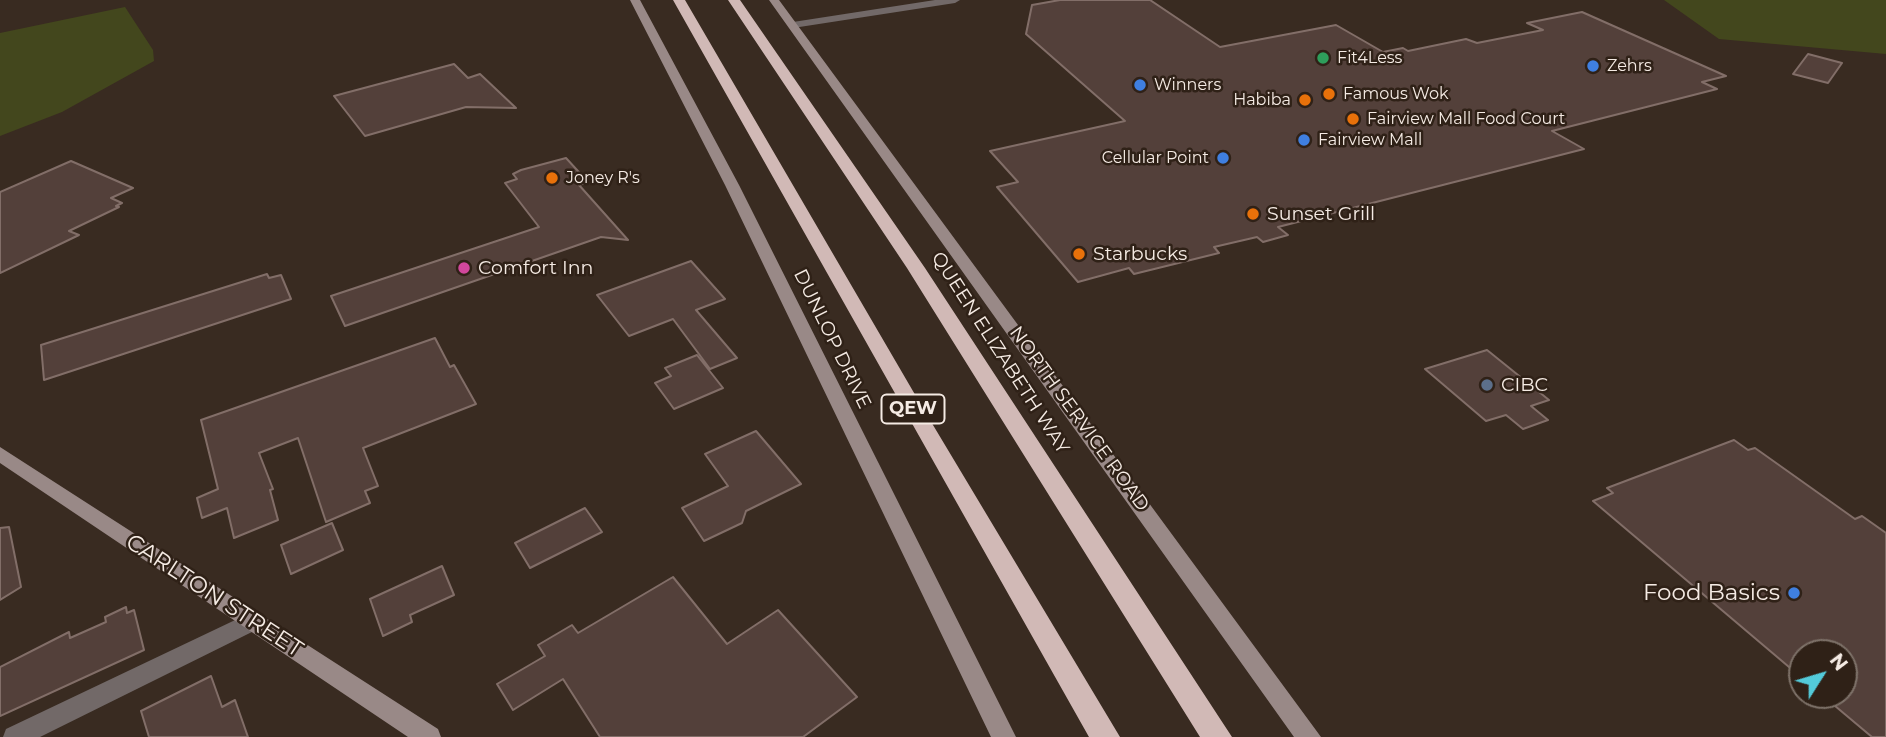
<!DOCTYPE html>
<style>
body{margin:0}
#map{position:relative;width:1886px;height:737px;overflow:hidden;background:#392b21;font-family:Montserrat,sans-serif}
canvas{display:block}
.north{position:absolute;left:1788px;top:639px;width:70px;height:70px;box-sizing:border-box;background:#2f2117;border:2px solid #7e7269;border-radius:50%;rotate:53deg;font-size:19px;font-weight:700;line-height:28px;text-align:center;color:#f5ebe4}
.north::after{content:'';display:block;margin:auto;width:24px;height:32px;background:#53cbda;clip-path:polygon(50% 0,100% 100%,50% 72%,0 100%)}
</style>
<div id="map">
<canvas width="1886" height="737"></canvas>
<div class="north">N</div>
</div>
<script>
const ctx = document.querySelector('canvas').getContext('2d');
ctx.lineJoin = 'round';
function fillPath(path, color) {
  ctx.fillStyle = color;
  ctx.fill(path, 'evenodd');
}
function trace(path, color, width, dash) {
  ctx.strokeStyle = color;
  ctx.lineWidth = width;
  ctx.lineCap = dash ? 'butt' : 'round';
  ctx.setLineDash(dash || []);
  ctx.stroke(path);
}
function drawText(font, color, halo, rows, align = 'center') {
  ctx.font = font + ' Montserrat,sans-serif';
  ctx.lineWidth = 5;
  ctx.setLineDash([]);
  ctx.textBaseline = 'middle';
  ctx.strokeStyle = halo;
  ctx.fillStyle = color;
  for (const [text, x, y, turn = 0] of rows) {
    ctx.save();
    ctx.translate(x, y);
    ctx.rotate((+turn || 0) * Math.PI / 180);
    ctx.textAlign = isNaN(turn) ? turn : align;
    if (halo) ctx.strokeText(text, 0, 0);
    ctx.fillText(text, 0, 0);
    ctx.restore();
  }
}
fillPath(new Path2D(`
 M1664,0H1886V54L1719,39Z
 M125,7L153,50L154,61L62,112L0,136V33Z`), '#43471d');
const building = new Path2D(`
 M1060,0H1150L1220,47L1336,25L1383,52L1403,48L1408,51L1466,39L1477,43L1543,30L1527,23L1582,12L1726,76L1702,82L1717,89L1552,131L1584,149L1278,227L1288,235L1263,242L1257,237L1214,247L1219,253L1134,274L1129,268L1078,282L997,187L1018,182L990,151L1125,121L1026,34L1032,5Z
 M1808,54L1842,63L1828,83L1793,74Z
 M454,64L468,78L480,74L516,108L466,107L365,136L334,96Z
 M566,158L588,182L579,185L628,240L601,237L345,326L331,296L539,227L505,183L517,179L513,174L521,170Z
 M71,161L133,188L111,198L122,203L116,206L119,207L69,231L79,235L0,273V192Z
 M691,261L725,299L696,310L737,358L710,369L673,319L629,336L597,295Z
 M267,274L269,278L281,275L291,299L44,380L41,345Z
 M435,338L450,367L454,365L476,404L363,448L378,486L365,491L370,503L326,522L298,438L259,453L273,489L270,490L278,520L234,538L227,508L202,518L197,498L218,489L201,420Z
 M1487,350L1549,400L1531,406L1548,420L1523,429L1506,415L1486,421L1425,369Z
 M697,355L723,388L674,409L655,383L671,376L665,368Z
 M756,431L801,484L746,511L742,523L704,541L682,508L728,486L705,454Z
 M1734,440L1748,450L1755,448L1855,519L1862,516L1886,533V737H1872L1822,695H1844V653H1802V678L1593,501L1613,493L1607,488Z
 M585,508L602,532L530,568L515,543Z
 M332,523L343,550L291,574L281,545Z
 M9,527L21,587L0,600V528Z
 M442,566L454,595L410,615L412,622L383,636L370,599Z
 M673,577L727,644L778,610L857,697L803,737H600L563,679L513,710L497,684L545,656L538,645L572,625L578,633Z
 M126,607L127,613L134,610L144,650L0,716V667L69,632L70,638L106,622L105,617Z
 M211,676L222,707L235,700L248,737H149L141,711Z`);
fillPath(building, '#53403a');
trace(building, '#826e68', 2);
fillPath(new Path2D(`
 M935,0H960L955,3L793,28L788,25L793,22Z
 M252,612L260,614L263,621L260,628L40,737H3L6,729Z`), '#726968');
fillPath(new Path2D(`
 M630,0H640L739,185L1016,737H991L725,185Z
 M769,0H779L1321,737H1294Z
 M0,447L438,729L441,737H408L0,463Z`), '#998987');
fillPath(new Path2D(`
 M673,0H685L924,410L1120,737H1089Z
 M728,0H740L925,268L1232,737H1200L907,268Z`), '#d1b9b6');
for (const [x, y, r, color] of [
 [1323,58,7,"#2e9e5b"],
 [1593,66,7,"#3f7fe0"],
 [1140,85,7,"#3f7fe0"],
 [1329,94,7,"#e8710a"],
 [1305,100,7,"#e8710a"],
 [1353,119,7,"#e8710a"],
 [1304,140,7,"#3f7fe0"],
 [1223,158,7,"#3f7fe0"],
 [552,178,7,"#e8710a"],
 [1253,214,7,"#e8710a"],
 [1079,254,7,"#e8710a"],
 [464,268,7,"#d1479c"],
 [1487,385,7,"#5c6f8a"],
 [1794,593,7,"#3f7fe0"]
]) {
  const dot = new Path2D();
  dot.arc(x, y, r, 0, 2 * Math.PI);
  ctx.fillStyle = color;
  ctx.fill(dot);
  trace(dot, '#2f2117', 2.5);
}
drawText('16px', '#f5ebe4', '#2f2117', [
 ["Fit4Less",1337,58],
 ["Zehrs",1607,66],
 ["Winners",1154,85],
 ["Famous Wok",1343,94],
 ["Habiba",1291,100,"right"],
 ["Fairview Mall Food Court",1367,119],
 ["Fairview Mall",1318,140],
 ["Cellular Point",1209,158,"right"],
 ["Joney R's",566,178]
], 'left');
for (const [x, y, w] of [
 [913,409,63]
]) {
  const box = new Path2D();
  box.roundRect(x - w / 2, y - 14.5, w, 29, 5);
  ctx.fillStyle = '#2f2117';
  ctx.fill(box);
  trace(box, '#f5ebe4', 2);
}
drawText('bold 18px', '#f5ebe4', null, [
 ["QEW",913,409]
]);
drawText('19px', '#f5ebe4', '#2f2117', [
 ["Sunset Grill",1267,214],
 ["Starbucks",1093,254],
 ["Comfort Inn",478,268],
 ["CIBC",1501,385]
], 'left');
drawText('19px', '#f5ebe4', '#2f2117', [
 ["DUNLOP DRIVE",832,339,64],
 ["QUEEN ELIZABETH WAY",1000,353,57],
 ["NORTH SERVICE ROAD",1079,419,54]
]);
drawText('23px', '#f5ebe4', '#2f2117', [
 ["Food Basics",1780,593]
], 'right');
drawText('23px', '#f5ebe4', '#2f2117', [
 ["CARLTON STREET",214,596,33]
]);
</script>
